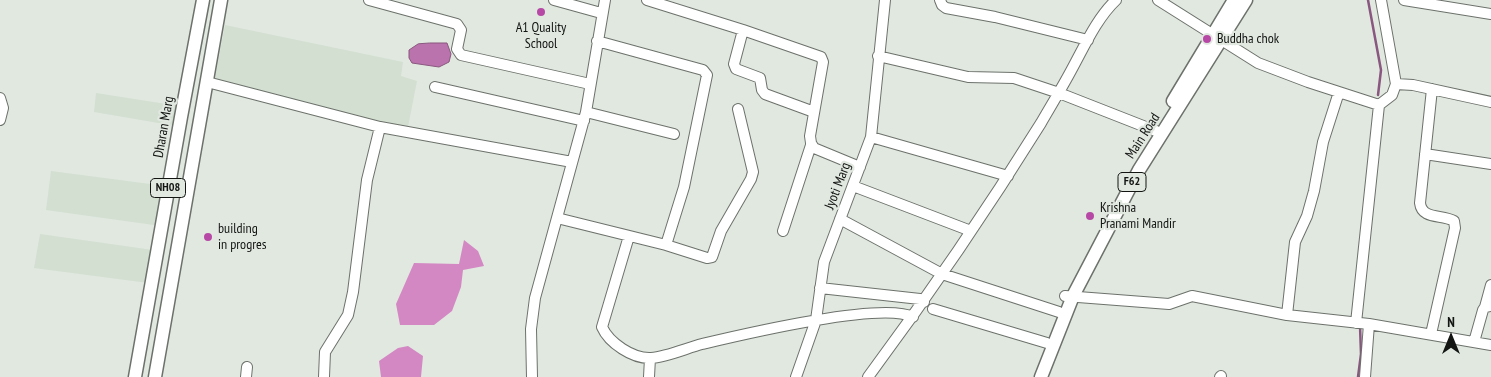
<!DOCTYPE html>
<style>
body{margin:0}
#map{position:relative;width:1491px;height:377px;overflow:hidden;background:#e1e8e0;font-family:"PT Sans Narrow",sans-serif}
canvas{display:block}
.north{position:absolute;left:1426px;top:312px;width:50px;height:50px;-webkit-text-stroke:4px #e1e8e0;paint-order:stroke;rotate:0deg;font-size:14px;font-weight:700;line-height:20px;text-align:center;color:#131513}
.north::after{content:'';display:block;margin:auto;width:18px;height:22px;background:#131513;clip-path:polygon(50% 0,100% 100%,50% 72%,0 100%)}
</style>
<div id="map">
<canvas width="1491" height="377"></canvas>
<div class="north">N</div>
</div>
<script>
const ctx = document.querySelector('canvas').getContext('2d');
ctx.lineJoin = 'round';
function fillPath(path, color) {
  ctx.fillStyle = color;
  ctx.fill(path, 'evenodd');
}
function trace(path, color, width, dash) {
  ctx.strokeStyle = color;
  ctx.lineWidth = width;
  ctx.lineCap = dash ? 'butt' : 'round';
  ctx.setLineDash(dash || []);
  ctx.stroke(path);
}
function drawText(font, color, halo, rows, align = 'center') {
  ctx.font = font + ' "PT Sans Narrow",sans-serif';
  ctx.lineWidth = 4.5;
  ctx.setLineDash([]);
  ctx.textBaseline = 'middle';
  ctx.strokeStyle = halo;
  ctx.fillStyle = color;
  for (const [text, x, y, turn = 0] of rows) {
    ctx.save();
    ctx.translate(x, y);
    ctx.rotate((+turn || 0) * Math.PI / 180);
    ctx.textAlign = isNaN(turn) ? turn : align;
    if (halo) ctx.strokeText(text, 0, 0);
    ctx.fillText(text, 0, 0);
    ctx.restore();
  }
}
fillPath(new Path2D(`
 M225,25L403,62L401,76L417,81L407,132L215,78Z
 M96,93L179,106L176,126L94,112Z
 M51,171L173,187L168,227L46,210Z
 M40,234L153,250L156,284L34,268Z`), '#d3dfd1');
fillPath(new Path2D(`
 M464,240L478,251L484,266L463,270L461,287L452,311L434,325H400L396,304L414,263L459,264Z
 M408,346L423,356L421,377H381L379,361L398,348Z`), '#d388c4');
const water = new Path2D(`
 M430,43H447L451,54L449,62L439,67L412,63L409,58V50L418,44Z`);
fillPath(water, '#bb73ad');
trace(water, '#89577f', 1);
trace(new Path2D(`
 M1368,0L1381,70L1378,95
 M1358,377L1361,354L1360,326`), '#89577f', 2.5);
const minor = new Path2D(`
 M369,0L457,24L461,30L457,49L461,55L590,84
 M554,0L601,13
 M647,0L743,30L821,57L823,62L810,136L811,143L814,148L860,167
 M940,0L942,5L946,8L995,17L1088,40
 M1158,0L1258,63L1308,82L1379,105
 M1404,0L1491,14
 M743,30L734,64L736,69L760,78L762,90L765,94L814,112
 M597,41L703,70L707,75L684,187L666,245
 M878,56L968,77L1014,78L1059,93L1156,131
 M207,82L380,127L572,162
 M1396,84L1413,85L1491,102
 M435,87L584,121
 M0,98L3,108L0,120
 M586,112L674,134
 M871,137L1008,176
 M1425,154L1491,164
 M853,186L971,231
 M557,218L666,245L707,258L712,257L721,231L751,179L753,172L738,109
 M840,219L942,274L1059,312
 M783,231L811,145
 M629,236L602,327C609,343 633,359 651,358C666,357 687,348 702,344C740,335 882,301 913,317
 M820,288L920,299L924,302
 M1065,296L1169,304L1192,296L1287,315L1369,324L1491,345
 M1485,307L1491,285
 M933,309L1047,343
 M1287,315L1295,242L1307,216L1314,191L1323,142L1339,92
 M1356,323L1379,105L1392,95L1396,84L1381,0
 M1431,334L1455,228L1454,221C1442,214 1422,220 1420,203L1432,89
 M1474,342L1483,310L1485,307L1491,306
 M246,377L247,367
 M324,377L325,352L348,315L353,292L367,180L380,127
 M532,377L531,329L535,298L586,112L605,0
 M649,377L650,358
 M796,377L816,320L824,262L871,137L885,0
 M868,377C929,295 987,210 1041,123C1052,104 1063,86 1073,67C1085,45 1097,18 1116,0
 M1220,377L1221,376
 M1365,377L1369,324`);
const major = new Path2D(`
 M1173,101L1234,0
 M135,377L181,117L203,0
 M155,377L221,0
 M1041,377L1073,296L1139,170L1246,0`);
trace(minor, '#6c726b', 12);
trace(major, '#6c726b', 15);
trace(minor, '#fff', 10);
trace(major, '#fff', 12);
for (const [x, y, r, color] of [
 [541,12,5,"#b748a6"],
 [1207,39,5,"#b748a6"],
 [1090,216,5,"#b748a6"],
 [208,237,5,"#b748a6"]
]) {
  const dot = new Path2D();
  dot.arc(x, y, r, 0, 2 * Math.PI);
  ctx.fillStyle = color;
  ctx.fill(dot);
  trace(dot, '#e1e8e0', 2);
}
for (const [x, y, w] of [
 [1132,182,28],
 [168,188,35]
]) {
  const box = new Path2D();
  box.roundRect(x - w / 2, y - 9.5, w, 19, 4);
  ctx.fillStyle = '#e1e8e0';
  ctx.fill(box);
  trace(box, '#131513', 1);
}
drawText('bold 12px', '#131513', null, [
 ["F62",1132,182],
 ["NH08",168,188]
]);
drawText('14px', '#131513', '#e1e8e0', [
 ["A1 Quality",541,28,"center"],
 ["School",541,44,"center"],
 ["Buddha chok",1217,39],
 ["Krishna",1100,208],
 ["Pranami Mandir",1100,224],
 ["building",218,229],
 ["in progres",218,245]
], 'left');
drawText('14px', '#131513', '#e1e8e0', [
 ["Dharan Marg",164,127,-80],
 ["Main Road",1143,136,-57],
 ["Jyoti Marg",838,186,-69]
]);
</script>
